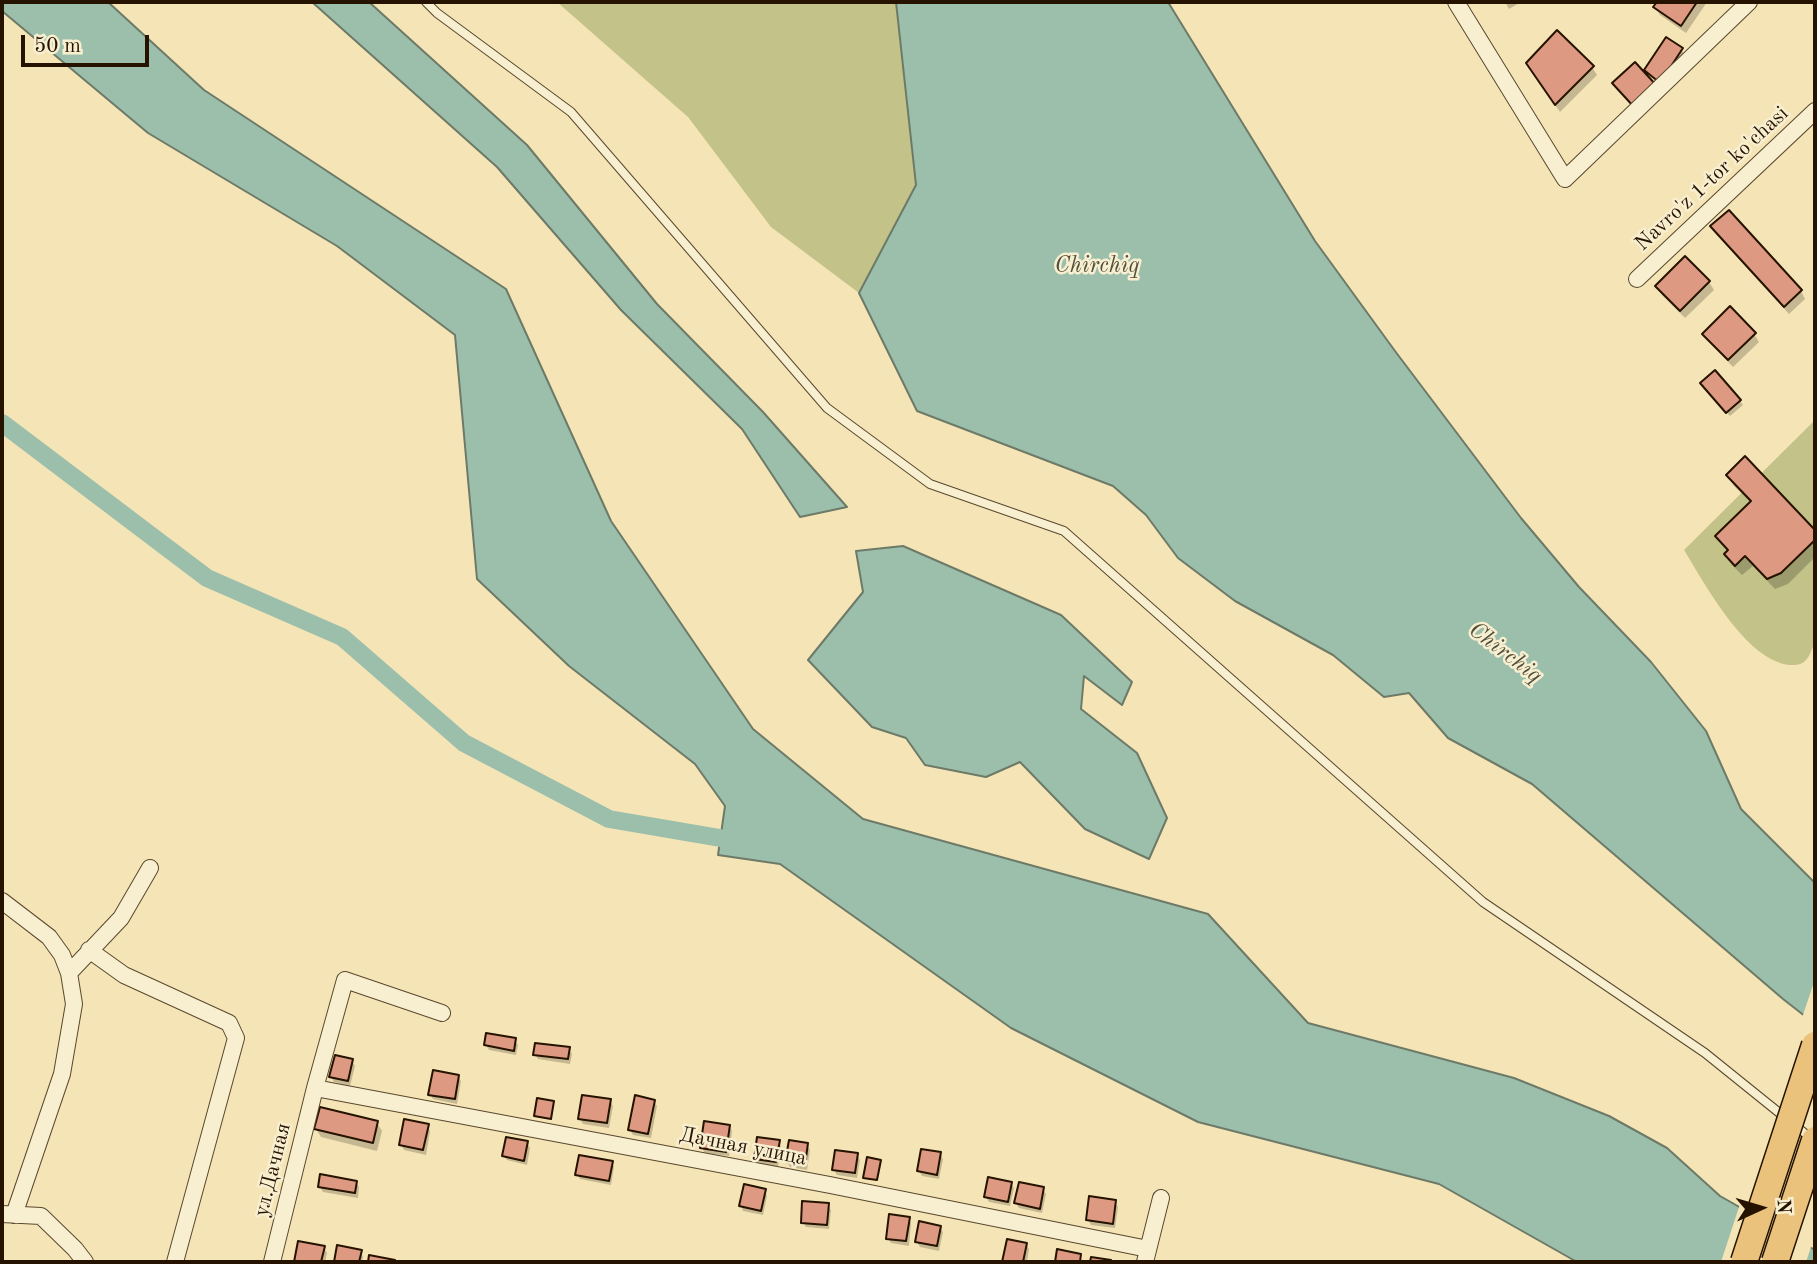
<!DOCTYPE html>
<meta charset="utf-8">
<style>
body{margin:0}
#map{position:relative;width:1817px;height:1264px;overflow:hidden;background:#f5e5b6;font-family:"Old Standard TT",serif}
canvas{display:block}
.frame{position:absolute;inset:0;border:4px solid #251300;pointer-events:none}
.north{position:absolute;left:1726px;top:1173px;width:70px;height:70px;-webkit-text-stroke:5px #f8eed0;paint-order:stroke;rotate:86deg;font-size:19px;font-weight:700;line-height:28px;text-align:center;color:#251300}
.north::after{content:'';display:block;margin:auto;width:24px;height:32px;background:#251300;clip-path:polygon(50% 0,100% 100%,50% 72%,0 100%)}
.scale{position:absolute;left:21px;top:35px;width:128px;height:32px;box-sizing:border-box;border:4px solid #251300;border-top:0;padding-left:9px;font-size:21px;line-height:24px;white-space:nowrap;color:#251300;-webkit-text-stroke:5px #f8eed0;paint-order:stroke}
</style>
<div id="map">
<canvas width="1817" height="1264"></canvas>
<div class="frame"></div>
<div class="north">N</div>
<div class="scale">50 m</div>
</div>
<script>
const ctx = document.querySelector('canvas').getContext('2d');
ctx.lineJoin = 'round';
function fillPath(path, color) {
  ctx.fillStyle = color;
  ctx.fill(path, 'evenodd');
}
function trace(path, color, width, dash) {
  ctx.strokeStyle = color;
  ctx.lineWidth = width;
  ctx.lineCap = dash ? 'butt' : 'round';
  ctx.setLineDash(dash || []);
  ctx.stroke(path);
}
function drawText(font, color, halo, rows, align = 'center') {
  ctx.font = font + ' "Old Standard TT",serif';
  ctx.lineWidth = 5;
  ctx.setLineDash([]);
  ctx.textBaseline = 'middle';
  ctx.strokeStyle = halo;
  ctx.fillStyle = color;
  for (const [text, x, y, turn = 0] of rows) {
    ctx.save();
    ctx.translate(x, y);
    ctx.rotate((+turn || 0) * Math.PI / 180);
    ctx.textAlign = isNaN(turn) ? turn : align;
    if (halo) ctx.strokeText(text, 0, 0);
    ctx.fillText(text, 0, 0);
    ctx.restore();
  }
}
fillPath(new Path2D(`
 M557,2H896L916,185L859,293L771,227L688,117Z
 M1815,420V642C1812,648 1810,657 1805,661C1801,665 1796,665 1790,665C1746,661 1705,584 1684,550Z`), '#c2c289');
const water = new Path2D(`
 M2,2H108L204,90L506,289L611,521L753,729L863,819L1208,914L1308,1023L1514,1078L1609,1116L1667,1148L1720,1196L1815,1250V1262H1577L1439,1184L1198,1122L1011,1028L780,864L718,855L725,806L695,764L569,666L477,579L455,335L337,246L148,133L2,11Z
 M312,2H369L527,145L657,304L763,412L847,507L800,517L742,429L621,310L497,167Z
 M896,2H1168L1315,241L1395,351L1521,518L1579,587L1651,662L1706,731L1741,809L1815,883V1024L1783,999L1532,784L1448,738L1409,693L1384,697L1333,655L1235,601L1178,558L1146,515L1113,486L917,411L859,293L916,185Z
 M903,546L1061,615L1132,682L1122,705L1084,676L1081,709L1137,753L1167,818L1149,859L1085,829L1020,762L986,777L925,765L906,738L872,727L808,660L863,592L856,551Z`);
fillPath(water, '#9cbfac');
trace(water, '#6c7a67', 2);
fillPath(new Path2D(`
 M1815,979V1027L1802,1018Z
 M1740,1204L1812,1244L1806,1262H1721Z`), '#f5e5b6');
fillPath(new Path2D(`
 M1505,2H1521L1509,9Z
 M1659,2H1707L1686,33L1660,15L1655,7Z
 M1681,49L1684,54L1663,87L1646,70Z
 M1592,67L1597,75L1560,112L1532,71Z
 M1713,227L1801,291L1805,299L1789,314L1717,235Z
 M1709,282L1714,290L1685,318L1662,295L1657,287Z
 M1704,334H1754L1759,342L1733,367L1709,342Z
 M1705,389L1740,401L1743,405L1730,416Z
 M1745,459L1815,532V557L1788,584L1775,589L1753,566L1742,575L1732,565L1726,554L1728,552L1717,537L1751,503L1734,486L1728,475Z
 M515,1040L518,1045L516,1055L489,1050L486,1045Z
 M569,1049L572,1054L570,1064L538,1059L535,1054Z
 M352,1061L355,1066L350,1086L334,1082L331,1077Z
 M458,1076L461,1081L457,1104L433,1099L430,1094Z
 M610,1101L613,1106L609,1128L583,1124L580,1119Z
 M654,1101L657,1106L651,1138L633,1135L630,1130Z
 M377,1123L382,1131L377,1151L321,1137L316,1129Z
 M427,1126L430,1131L426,1155L404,1150L401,1145Z
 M729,1126L732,1131L729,1156L705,1153L702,1148Z
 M778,1142L781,1147L778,1167L758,1164L755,1159Z
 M527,1143L530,1148L527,1165L507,1160L504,1155Z
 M807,1145L810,1150L807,1170L790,1167L787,1162Z
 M857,1154L860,1160L857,1178L837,1175L834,1170Z
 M940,1154L943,1159L939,1179L922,1176L919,1171Z
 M611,1162L614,1167L611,1185L580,1179L577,1174Z
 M356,1182L359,1187L358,1198L323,1192L320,1187Z
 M1011,1183L1014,1188L1010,1206L989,1202L986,1197Z
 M1043,1189L1046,1194L1042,1213L1019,1208L1016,1203Z
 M765,1191L767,1196L763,1215L743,1211L741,1206Z
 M1115,1202L1118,1207L1115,1228L1091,1225L1088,1220Z
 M828,1205L831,1210L829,1229L806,1227L803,1222Z
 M908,1218L911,1223L909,1246L891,1243L888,1238Z
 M940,1227L943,1232L939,1251L920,1247L917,1242Z
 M1008,1241L1026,1244L1029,1249L1027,1262H1004Z
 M324,1248L327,1253L325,1262H295Z
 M338,1248L361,1252L363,1257L362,1262H335Z`), '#0003');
trace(new Path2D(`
 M2,423L207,578L342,637L464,743L609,819L720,838`), '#9cbfac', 18);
const building = new Path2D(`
 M1657,2H1697L1681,26L1653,7Z
 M1557,30L1594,66L1555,105L1526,63Z
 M1666,37L1683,48L1660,83L1644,70Z
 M1635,62L1657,86L1634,107L1612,83Z
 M1729,210L1802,290L1784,307L1710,226Z
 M1685,256L1710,281L1680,311L1655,286Z
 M1730,306L1756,333L1728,360L1702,334Z
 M1715,370L1741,400L1726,413L1700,383Z
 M1745,456L1815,530V540L1781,573L1767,579L1745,556L1735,566L1724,554L1728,550L1715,536L1751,501L1726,475Z
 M486,1033L516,1038L514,1051L484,1045Z
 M535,1043L570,1047L568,1059L533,1055Z
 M335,1055L353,1059L348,1081L329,1077Z
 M433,1070L459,1075L455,1099L428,1095Z
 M582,1095L611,1099L607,1123L578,1119Z
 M635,1095L655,1100L648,1134L628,1130Z
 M537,1098L554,1101L551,1119L534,1116Z
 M320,1107L378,1121L373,1143L314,1129Z
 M404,1119L429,1124L423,1150L399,1145Z
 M704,1121L730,1125L726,1152L700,1148Z
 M506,1137L528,1141L524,1161L502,1156Z
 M757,1137L780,1140L776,1162L754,1159Z
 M789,1140L808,1143L805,1165L785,1162Z
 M921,1149L941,1152L937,1175L917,1171Z
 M835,1150L858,1153L855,1173L832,1170Z
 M579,1155L613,1161L609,1181L575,1175Z
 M867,1157L881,1160L877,1180L863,1178Z
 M320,1174L357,1181L355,1193L318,1187Z
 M988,1177L1012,1182L1008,1202L984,1197Z
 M1019,1182L1044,1187L1040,1209L1014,1203Z
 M744,1184L766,1189L761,1211L739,1206Z
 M1089,1196L1116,1200L1113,1224L1086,1220Z
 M802,1201L829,1203L827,1225L801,1223Z
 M889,1214L910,1217L906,1241L886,1239Z
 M919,1221L941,1226L937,1246L915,1242Z
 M1007,1239L1027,1243L1023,1262H1002Z
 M298,1241L325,1246L321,1262H294Z
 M337,1245L362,1250L359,1262H334Z
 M1057,1249L1081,1254L1080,1262H1055Z
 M369,1255L395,1260V1262H368Z
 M1091,1257L1111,1260V1262H1090Z`);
fillPath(building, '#de9982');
trace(building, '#251300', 2);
const service = new Path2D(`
 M426,2L437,13L571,112L827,408L930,484L1064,531L1483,902L1705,1053L1813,1140`);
const minor = new Path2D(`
 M1456,2L1565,179L1749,2
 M1637,279L1815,111
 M2,901L49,937L62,955L69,973L74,1004L62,1074L14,1215
 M89,950L124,975L229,1023L236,1038L175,1262
 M69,973L121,918L150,868
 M315,1088L830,1185L1148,1249
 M2,1214L41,1216L75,1249L85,1262
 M272,1262L315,1088L345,980L442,1013
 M1145,1262L1161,1198`);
trace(service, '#59482e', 10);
trace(minor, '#59482e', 18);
trace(service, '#f8eed0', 8);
trace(minor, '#f8eed0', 16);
const trunkBridge = new Path2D(`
 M1744,1262L1815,1045
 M1775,1262L1815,1140`);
trace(trunkBridge, '#251300', 29, []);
trace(trunkBridge, '#eac27b', 26);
drawText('21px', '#251300', '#f8eed0', [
 ["Navro'z 1-tor ko'chasi",1712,179,-43],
 ["Дачная улица",743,1147,11],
 ["ул.Дачная",273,1170,-76]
]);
drawText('italic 23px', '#4f4f3c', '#f8eed0', [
 ["Chirchiq",1097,266],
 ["Chirchiq",1505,653,37]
]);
</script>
